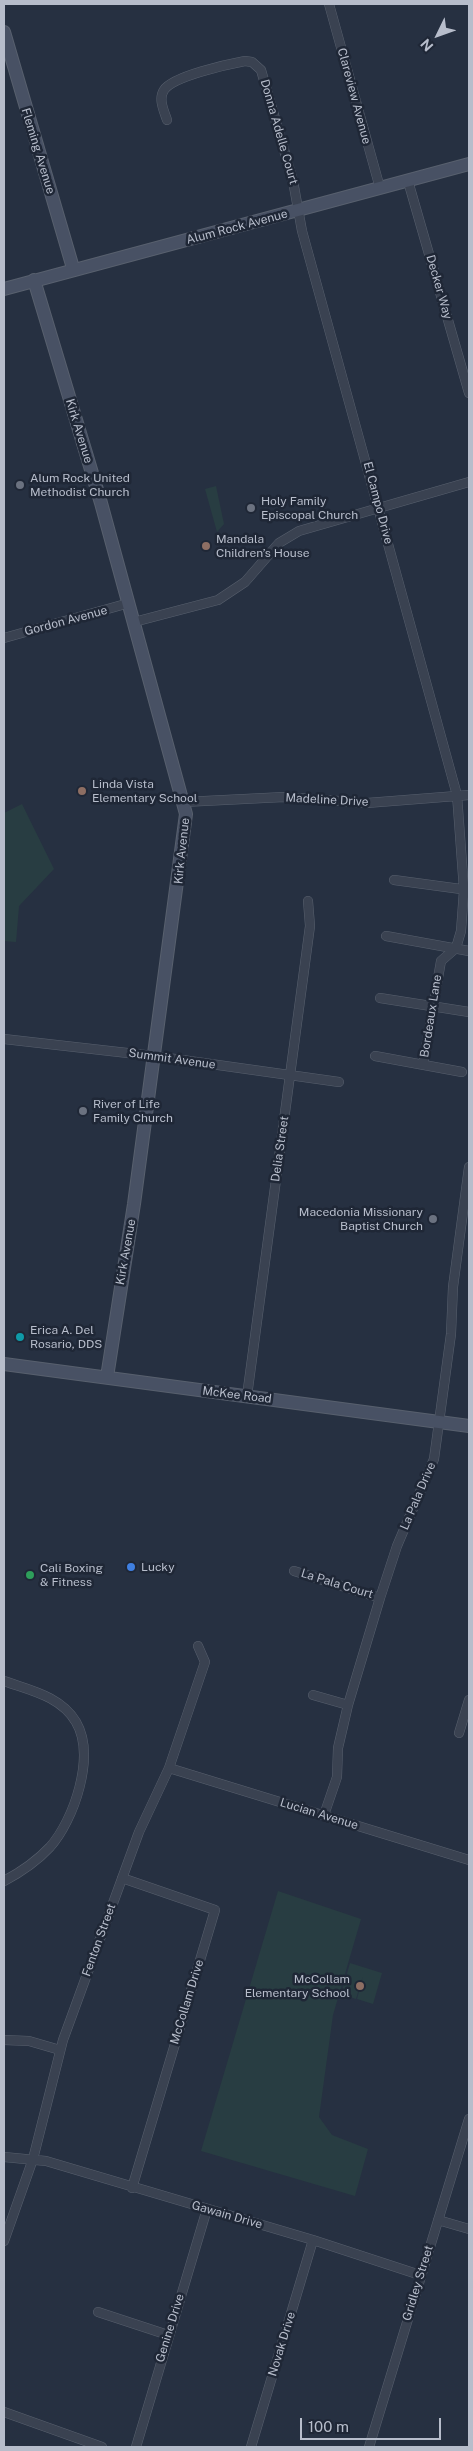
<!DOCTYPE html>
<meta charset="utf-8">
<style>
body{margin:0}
#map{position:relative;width:473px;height:2451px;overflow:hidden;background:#263041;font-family:"Public Sans",sans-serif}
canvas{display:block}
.frame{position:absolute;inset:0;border:5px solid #b7bdcb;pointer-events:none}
.north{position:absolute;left:413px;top:10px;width:50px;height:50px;-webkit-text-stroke:4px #1f2736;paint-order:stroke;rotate:228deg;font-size:14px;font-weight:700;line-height:20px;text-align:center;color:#b7bdcb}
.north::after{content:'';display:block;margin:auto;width:18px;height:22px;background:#b7bdcb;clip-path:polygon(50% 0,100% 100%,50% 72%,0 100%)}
.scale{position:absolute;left:300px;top:2418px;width:141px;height:22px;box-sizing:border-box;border:2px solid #b7bdcb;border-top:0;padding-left:6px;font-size:15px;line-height:18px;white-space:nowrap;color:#b7bdcb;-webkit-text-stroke:4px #1f2736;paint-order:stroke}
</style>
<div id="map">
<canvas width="473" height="2451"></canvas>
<div class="frame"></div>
<div class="north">N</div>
<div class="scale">100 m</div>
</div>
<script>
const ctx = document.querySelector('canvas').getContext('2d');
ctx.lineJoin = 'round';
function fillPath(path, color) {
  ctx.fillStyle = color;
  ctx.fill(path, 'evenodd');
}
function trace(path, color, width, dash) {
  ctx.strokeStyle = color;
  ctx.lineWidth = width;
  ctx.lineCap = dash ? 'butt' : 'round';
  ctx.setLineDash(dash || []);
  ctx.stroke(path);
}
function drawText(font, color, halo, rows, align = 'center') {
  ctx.font = font + ' "Public Sans",sans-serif';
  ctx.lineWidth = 5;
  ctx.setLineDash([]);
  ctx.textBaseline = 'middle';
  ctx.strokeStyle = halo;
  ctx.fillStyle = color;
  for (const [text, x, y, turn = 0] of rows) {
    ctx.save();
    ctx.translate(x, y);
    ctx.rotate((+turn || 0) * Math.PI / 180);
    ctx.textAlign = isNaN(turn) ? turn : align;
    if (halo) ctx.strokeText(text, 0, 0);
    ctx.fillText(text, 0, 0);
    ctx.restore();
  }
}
fillPath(new Path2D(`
 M216,486L224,524L217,532L205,489Z
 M22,804L54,869L19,906L16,942L4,941V813Z
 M278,1891L361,1919L333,2015L319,2117L332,2135L368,2149L355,2196L201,2151Z
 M350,1963L382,1973L373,2004L357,1999L363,1976L356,1999L341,1994Z`), '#283d42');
const street = new Path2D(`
 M329,4L380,188
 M167,120C164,111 158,99 164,90C173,76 229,64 245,61L252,62L261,70L293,181L302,231L457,795L464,890L461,931L456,948L441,961L423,1065
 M408,181L469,393
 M134,622L218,600L245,582L279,543L299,531L469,482
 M4,638L129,603
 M184,802L284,797L367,803L469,795
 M394,880L468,890
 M386,936L469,951
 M380,998L469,1012
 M4,1039L154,1056L339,1082
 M375,1056L462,1072
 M247,1396L310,926L308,901
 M294,1571L380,1598
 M4,1681C29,1690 61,1696 76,1722C96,1756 74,1820 50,1847C36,1862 21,1872 4,1881
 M313,1695L348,1705
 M459,1733L469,1700
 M169,1768L469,1860
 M324,1815L337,1777L338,1748L348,1705L380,1598L397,1546L434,1459L451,1334L453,1287L469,1167
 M122,1878L215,1910L132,2188
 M4,2040L29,2041L60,2050
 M4,2157L46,2161L313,2240L420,2275
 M438,2220L469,2229
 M4,2241L33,2159L63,2040L139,1832L169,1768L205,1662L198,1646
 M98,2312L168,2335
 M4,2412L102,2447
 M136,2447L207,2209
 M251,2447L313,2240
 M369,2447L469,2119`);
const secondary = new Path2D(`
 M4,32L73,268
 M34,280L101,503L186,814L134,1204L107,1377
 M4,289L469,164
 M4,1364L469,1426`);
trace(street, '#58606e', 10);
trace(secondary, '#58606e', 14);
trace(street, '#3a4251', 9);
trace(secondary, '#485164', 12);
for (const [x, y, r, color] of [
 [20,485,5,"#6b7280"],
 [251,508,5,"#6b7280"],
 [206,546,5,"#8d6e63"],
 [82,791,5,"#8d6e63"],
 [83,1111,5,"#6b7280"],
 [433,1219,5,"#6b7280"],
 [20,1337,5,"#0f9aa8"],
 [131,1567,5,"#3f7fe0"],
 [30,1575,5,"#2e9e5b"],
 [360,1986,5,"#8d6e63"]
]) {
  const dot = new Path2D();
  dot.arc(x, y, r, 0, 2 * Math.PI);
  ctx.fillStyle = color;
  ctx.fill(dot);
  trace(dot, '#1f2736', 2);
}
drawText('12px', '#b7bdcb', '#1f2736', [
 ["Clareview Avenue",354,96,75],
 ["Donna Adelle Court",279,132,74],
 ["Fleming Avenue",38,151,73],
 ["Alum Rock Avenue",237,227,-15],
 ["Decker Way",439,287,74],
 ["Kirk Avenue",79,431,73],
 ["El Campo Drive",378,503,75],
 ["Gordon Avenue",66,621,-15],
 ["Madeline Drive",327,800,3],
 ["Kirk Avenue",182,851,-84],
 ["Bordeaux Lane",431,1016,-81],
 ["Summit Avenue",172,1059,8],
 ["Delia Street",280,1149,-82],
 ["Kirk Avenue",126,1252,-80],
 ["McKee Road",237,1395,7],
 ["La Pala Drive",418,1496,-67],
 ["La Pala Court",337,1584,17],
 ["Lucian Avenue",319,1814,17],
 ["Fenton Street",99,1940,-70],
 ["McCollam Drive",187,2002,-73],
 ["Gawain Drive",227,2215,16],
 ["Gridley Street",418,2283,-73],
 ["Genine Drive",170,2328,-73],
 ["Novak Drive",282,2344,-73]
]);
drawText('12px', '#b7bdcb', '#1f2736', [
 ["Alum Rock United",30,478],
 ["Methodist Church",30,492],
 ["Holy Family",261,501],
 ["Episcopal Church",261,515],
 ["Mandala",216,539],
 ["Children’s House",216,553],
 ["Linda Vista",92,784],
 ["Elementary School",92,798],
 ["River of Life",93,1104],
 ["Family Church",93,1118],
 ["Macedonia Missionary",423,1212,"right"],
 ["Baptist Church",423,1226,"right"],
 ["Erica A. Del",30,1330],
 ["Rosario, DDS",30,1344],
 ["Lucky",141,1567],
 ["Cali Boxing",40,1568],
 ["& Fitness",40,1582],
 ["McCollam",350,1979,"right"],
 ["Elementary School",350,1993,"right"]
], 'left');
</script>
